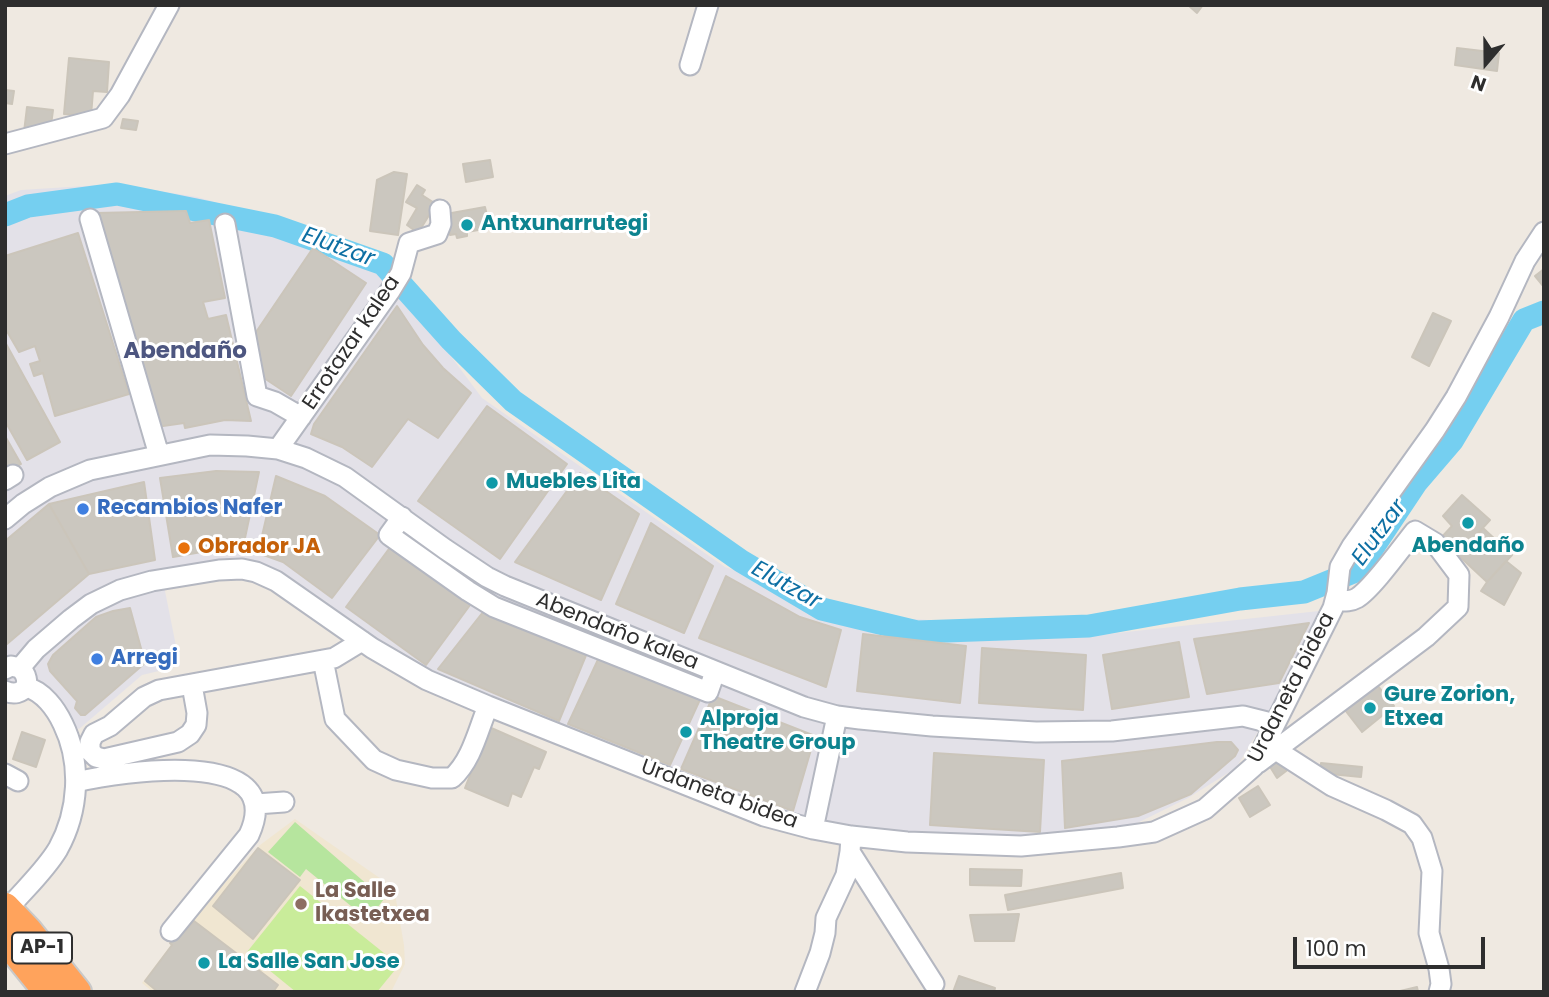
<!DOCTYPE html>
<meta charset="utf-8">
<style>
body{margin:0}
#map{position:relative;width:1549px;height:997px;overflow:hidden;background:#efe9e1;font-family:Poppins,sans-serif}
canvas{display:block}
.frame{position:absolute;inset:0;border:7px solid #2e2e2e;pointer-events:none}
.north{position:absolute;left:1451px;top:28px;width:70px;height:70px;-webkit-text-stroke:5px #fff;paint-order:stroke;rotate:200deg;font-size:19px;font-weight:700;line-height:28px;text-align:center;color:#2e2e2e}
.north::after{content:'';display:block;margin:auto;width:24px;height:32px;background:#2e2e2e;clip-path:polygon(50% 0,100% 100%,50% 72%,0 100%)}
.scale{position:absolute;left:1293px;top:937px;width:192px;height:32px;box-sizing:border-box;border:4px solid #2e2e2e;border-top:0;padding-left:9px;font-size:21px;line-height:24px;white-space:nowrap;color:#2e2e2e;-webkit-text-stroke:5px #fff;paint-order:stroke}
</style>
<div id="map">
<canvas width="1549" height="997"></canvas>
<div class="frame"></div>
<div class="north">N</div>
<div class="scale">100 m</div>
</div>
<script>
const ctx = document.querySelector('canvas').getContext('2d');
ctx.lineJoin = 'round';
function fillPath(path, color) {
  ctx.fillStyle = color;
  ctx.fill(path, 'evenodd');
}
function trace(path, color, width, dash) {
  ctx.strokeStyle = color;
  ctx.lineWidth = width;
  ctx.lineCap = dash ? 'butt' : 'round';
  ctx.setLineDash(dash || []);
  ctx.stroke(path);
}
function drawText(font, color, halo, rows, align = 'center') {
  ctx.font = font + ' Poppins,sans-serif';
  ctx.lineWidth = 6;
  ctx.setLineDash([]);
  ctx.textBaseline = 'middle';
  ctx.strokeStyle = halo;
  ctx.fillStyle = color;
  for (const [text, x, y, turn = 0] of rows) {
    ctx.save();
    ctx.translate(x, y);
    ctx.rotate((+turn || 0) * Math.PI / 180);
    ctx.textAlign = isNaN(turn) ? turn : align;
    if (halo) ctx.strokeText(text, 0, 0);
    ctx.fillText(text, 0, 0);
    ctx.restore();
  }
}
fillPath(new Path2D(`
 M116,184L197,197L324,233L406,296L482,398L725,567L869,616L972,623L1090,636L1319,611L1280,695L1236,768L1188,798L1121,831L1027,835L872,838L793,821L408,666L270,570L161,571L180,666L142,675L79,729L5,682V196L21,190Z`), '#e3e1e8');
fillPath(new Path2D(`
 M295,819L394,888L404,945L405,964L391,992H153L142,983L190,920L260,845Z`), '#f0e6d1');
fillPath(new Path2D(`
 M295,822L384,899L368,920L306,869L300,877L268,852Z`), '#b6e59e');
fillPath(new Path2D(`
 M300,886L399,965L377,992H296L247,952Z`), '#c9ec9a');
trace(new Path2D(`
 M5,215L28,206L117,194L275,226L383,264L451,340L513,401L741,561L822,609L917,632L1089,626L1240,599L1304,592L1358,570L1416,483L1452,441L1524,320L1544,312`), '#75cff0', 23);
const building = new Path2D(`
 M1188,5H1203L1197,13Z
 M1457,48L1499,53L1497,71L1455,65Z
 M69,58L109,62L107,92L93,91L91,116L64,114Z
 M5,90L14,91L12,104L5,103V105Z
 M27,107L53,110L51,125L24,132Z
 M123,119L138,121L136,130L121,128Z
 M490,160L493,177L466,182L463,164Z
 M394,172L407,174L398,235L370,231L377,180Z
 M417,185L425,190L422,195L436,204L418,233L407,225L417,208L406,202Z
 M485,207L488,220L484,229L467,232V236L457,238L456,234L450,235L446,214Z
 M186,211L190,223L209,220L225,298L203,302L208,319L226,315L251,421L225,420L185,428L184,423L156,427L96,213Z
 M78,233L129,394L55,416L43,373L34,376L30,364L40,361L35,346L19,352L5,328V256Z
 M313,248L366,283L291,396L258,374L250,341Z
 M1544,269V287L1535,276Z
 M397,306L423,345L443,368L471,393L438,438L408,419L372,467L342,447L311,434L314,424Z
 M1433,313L1451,321L1429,366L1412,357Z
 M5,342L60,442L27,460L5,421Z
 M487,406L567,464L500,559L418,501Z
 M5,436L21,464L5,473Z
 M216,471L259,472L242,552L213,550L173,557L160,478Z
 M580,473L639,514L601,600L515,562Z
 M276,476L325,496L380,535L332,598L283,562L258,553Z
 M144,482L155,560L89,574L49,504Z
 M1462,495L1490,520L1458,555L1440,539L1452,526L1443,516Z
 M49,504L89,574L7,644L5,643V541Z
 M651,523L713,566L684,633L616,604Z
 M1483,528L1512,555L1487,582L1458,555Z
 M394,542L473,601L426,665L346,607Z
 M1506,561L1521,573L1504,605L1481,591L1487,582Z
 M726,576L800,617L841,630L826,687L699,638Z
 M487,607L589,648L559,721L438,669Z
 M130,608L145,663L85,715H81L75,708L77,701L50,671L48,664L53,655L96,617L113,611Z
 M1309,623L1279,683L1207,694L1194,639Z
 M863,634L966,646L960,703L857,691Z
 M1179,642L1189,697L1112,709L1103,655Z
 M982,648L1086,655L1083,710L979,703Z
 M602,651L703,693L670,765L568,724Z
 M1377,685L1394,706L1362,732L1345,710Z
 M713,696L815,736L793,811L681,769Z
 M489,727L546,752L539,769L534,767L521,797L512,793L508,806L465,788Z
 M22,732L45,740L36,767L13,759Z
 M1217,742H1231L1238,750L1235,756L1191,794L1138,816L1065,828L1062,761Z
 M934,753L1044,760L1040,832L930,825Z
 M1279,759L1290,768L1277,778L1269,765Z
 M1321,763L1362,767L1361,777L1320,773Z
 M1258,786L1270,805L1250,817L1239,798Z
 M258,848L300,880L253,939L213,906Z
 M970,869L1022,870L1021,886L970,885Z
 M1121,873L1123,888L1008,910L1005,895Z
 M1019,914L1014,941H975L970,915Z
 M194,921L278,985L273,992H158L145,981L172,945L170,943L181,929L184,932Z
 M959,976L995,988L994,992H953Z
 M1417,987L1418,992H1396Z`);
fillPath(building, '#cbc7bf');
trace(building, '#cbc5ba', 2);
const minor = new Path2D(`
 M690,65L708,5
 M5,144L103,118L120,95L169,5
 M90,219L159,455
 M225,224L257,396L275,402L301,417
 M278,449L390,291L401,273L409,243L437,234L441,224L440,210
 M5,480L13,475
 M402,517L389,535L468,591L494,607L708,692L715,672
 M5,519L23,504L50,487L90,470L210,445L247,446L278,449L306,458L345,477L445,549L487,577L505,586L804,707L837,716L860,719L932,726L1036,732L1112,731L1243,716L1275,724
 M323,660L335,719L374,760L396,770L432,778H452C472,760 478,730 488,706
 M20,668L36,649L71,619L91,604L120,590L152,581L219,570L242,569L256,572L276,581L372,648L427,680L488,706L764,816L813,829L851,836L907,842L1021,846L1118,837L1154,832L1205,809L1254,766L1333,608L1337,593L1340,567L1352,546L1435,430L1456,397L1499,317L1525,261L1544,232
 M5,669L11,666L20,668C34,681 24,699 5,691
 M192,685L197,713L196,725L190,734L178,742L104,759L96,757L90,751V742L94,734L110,726L144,697L159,690L334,658L362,641
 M1276,750L1332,786L1386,810L1412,824L1422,838L1432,871L1429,933L1439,969L1441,984L1439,992
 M1258,763L1426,637L1458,607L1459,575L1435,543L1415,531C1402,547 1372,589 1357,598C1350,602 1343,601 1335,601
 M5,774L18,781
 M76,782C119,772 290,745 249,835L171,931
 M256,804L284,802
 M813,829L837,716
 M851,836L850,852L934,984
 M13,903C28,886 46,869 58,849C79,811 82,763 63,724C56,709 43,691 26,687
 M805,992L820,953L825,933L826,918L846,875L850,852`);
const highway = new Path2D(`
 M5,907L28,931L77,992
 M5,939L48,992`);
trace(minor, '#b4b7c1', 23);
trace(highway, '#c9c9c9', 32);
trace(minor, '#fff', 19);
trace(highway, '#ffa35c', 28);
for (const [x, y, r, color] of [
 [467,225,7,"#0f9aa8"],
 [492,483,7,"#0f9aa8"],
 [83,509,7,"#3f7fe0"],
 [1468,523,7,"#0f9aa8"],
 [184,548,7,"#e8710a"],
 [97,659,7,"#3f7fe0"],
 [1370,708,7,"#0f9aa8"],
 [686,732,7,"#0f9aa8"],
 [301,904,7,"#8d6e63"],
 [204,963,7,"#0f9aa8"]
]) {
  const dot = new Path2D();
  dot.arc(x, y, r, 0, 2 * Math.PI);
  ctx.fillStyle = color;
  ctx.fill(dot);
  trace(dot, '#fff', 2.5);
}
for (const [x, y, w] of [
 [42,948,60]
]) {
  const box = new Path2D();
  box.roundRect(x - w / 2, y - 15.5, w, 31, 5);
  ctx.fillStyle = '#fff';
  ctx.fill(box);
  trace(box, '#2e2e2e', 2);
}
drawText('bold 19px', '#2e2e2e', null, [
 ["AP-1",42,948]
]);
drawText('bold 21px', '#0d838f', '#fff', [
 ["Antxunarrutegi",481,225],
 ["Muebles Lita",506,483],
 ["Abendaño",1468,547,"center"],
 ["Gure Zorion,",1384,696],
 ["Etxea",1384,720],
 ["Alproja",700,720],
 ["Theatre Group",700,744],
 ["La Salle San Jose",218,963]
], 'left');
drawText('21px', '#2e2e2e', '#fff', [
 ["Errotazar kalea",352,343,-56],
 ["Abendaño kalea",617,632,22],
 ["Urdaneta bidea",1292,688,-63],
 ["Urdaneta bidea",719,795,20]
]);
drawText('bold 21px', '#366cbe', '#fff', [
 ["Recambios Nafer",97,509],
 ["Arregi",111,659]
], 'left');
drawText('bold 21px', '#c56008', '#fff', [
 ["Obrador JA",198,548]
], 'left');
drawText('bold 21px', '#785e54', '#fff', [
 ["La Salle",315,892],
 ["Ikastetxea",315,916]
], 'left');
drawText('italic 23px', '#0d6fa3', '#fff', [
 ["Elutzar",338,248,20],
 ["Elutzar",1380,533,-54],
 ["Elutzar",786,586,29]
]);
drawText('bold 23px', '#4d5680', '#fff', [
 ["Abendaño",185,352]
]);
</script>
